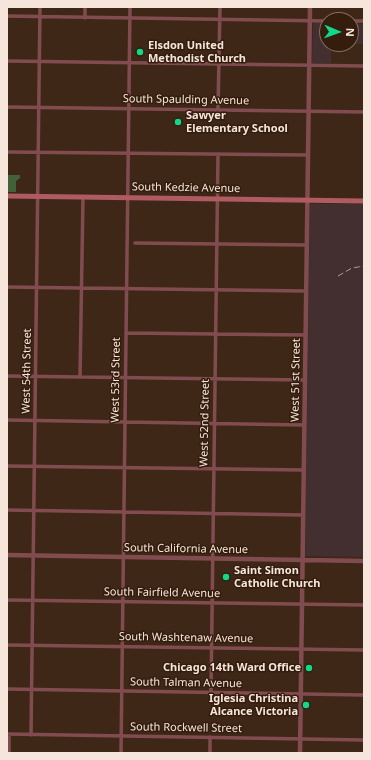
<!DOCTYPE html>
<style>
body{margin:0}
#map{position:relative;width:371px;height:760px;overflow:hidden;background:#3f2717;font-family:"Noto Sans",sans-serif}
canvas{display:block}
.frame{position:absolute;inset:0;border:8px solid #f6e5db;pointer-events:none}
.north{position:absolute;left:319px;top:12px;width:40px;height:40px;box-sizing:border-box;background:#341d0d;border:1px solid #826d5f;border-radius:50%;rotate:92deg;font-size:11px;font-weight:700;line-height:16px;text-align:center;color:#f6e5db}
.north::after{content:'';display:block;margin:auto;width:14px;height:18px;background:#10d98a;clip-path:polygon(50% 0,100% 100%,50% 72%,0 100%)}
</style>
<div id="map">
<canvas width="371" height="760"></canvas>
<div class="frame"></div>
<div class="north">N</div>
</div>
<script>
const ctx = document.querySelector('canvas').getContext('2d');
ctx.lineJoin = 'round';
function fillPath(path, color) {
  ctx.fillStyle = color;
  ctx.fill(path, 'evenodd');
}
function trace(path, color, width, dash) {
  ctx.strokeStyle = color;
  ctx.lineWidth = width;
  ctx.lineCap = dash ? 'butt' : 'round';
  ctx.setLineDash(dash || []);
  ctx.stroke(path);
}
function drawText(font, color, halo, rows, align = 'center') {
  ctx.font = font + ' "Noto Sans",sans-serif';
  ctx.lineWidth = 3;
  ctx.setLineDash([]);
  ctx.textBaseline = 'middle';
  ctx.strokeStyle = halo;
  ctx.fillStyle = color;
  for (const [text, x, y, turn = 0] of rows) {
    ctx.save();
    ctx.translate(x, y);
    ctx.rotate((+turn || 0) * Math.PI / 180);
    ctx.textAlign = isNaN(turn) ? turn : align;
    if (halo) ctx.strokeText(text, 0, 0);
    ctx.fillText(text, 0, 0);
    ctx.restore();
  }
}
fillPath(new Path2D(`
 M313,23H327V44H331V63H312Z
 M351,23L364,24V44H351Z
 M310,204H364V557L305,556Z`), '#432f2f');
fillPath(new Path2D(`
 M7,175H20V178L16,181V192H7Z`), '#416139');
trace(new Path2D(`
 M7,16L327,21
 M85,18V7
 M351,21H364
 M7,61L364,66
 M7,107L364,112
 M218,109L220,7
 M7,152L308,155
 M135,243L306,245
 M7,287L306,291
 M126,333L305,335
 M7,376L305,380
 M80,377L83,197
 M7,420L304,425
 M7,466L303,470
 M7,510L303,515
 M7,600L364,605
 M7,645L364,650
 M7,689L364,695
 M211,692L218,154
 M7,734L364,740
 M31,735L40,7
 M9,753V734
 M121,753L130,7
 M210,753V737`), '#814c4f', 3.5);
trace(new Path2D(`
 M7,555L364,561
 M300,753L310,7`), '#814c4f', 4.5);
trace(new Path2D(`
 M7,196L364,201`), '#af5b61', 5);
trace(new Path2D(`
 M338,276L352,268L364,266`), '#af9c8f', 1, [6, 3]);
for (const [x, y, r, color] of [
 [140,52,4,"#10d98a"],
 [178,122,4,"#10d98a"],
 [226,577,4,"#10d98a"],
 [309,668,4,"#10d98a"],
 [306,705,4,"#10d98a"]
]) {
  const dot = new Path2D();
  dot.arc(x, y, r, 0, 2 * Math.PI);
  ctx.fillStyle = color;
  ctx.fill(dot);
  trace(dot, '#341d0d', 1.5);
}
drawText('bold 11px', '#f6e5db', '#341d0d', [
 ["Elsdon United",148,46],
 ["Methodist Church",148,59],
 ["Sawyer",186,116],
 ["Elementary School",186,129],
 ["Saint Simon",234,571],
 ["Catholic Church",234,584],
 ["Chicago 14th Ward Office",301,668,"right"],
 ["Iglesia Christina",298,699,"right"],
 ["Alcance Victoria",298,712,"right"]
], 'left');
drawText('11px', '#f6e5db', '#341d0d', [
 ["South Spaulding Avenue",186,100,1],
 ["South Kedzie Avenue",186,188,1],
 ["West 54th Street",27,371,-89],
 ["West 53rd Street",116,380,-89],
 ["West 51st Street",296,380,-89],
 ["West 52nd Street",205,423,-89],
 ["South California Avenue",186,549,1],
 ["South Fairfield Avenue",162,593,1],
 ["South Washtenaw Avenue",186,638,1],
 ["South Talman Avenue",186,683,1],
 ["South Rockwell Street",186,728,1]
]);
</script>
